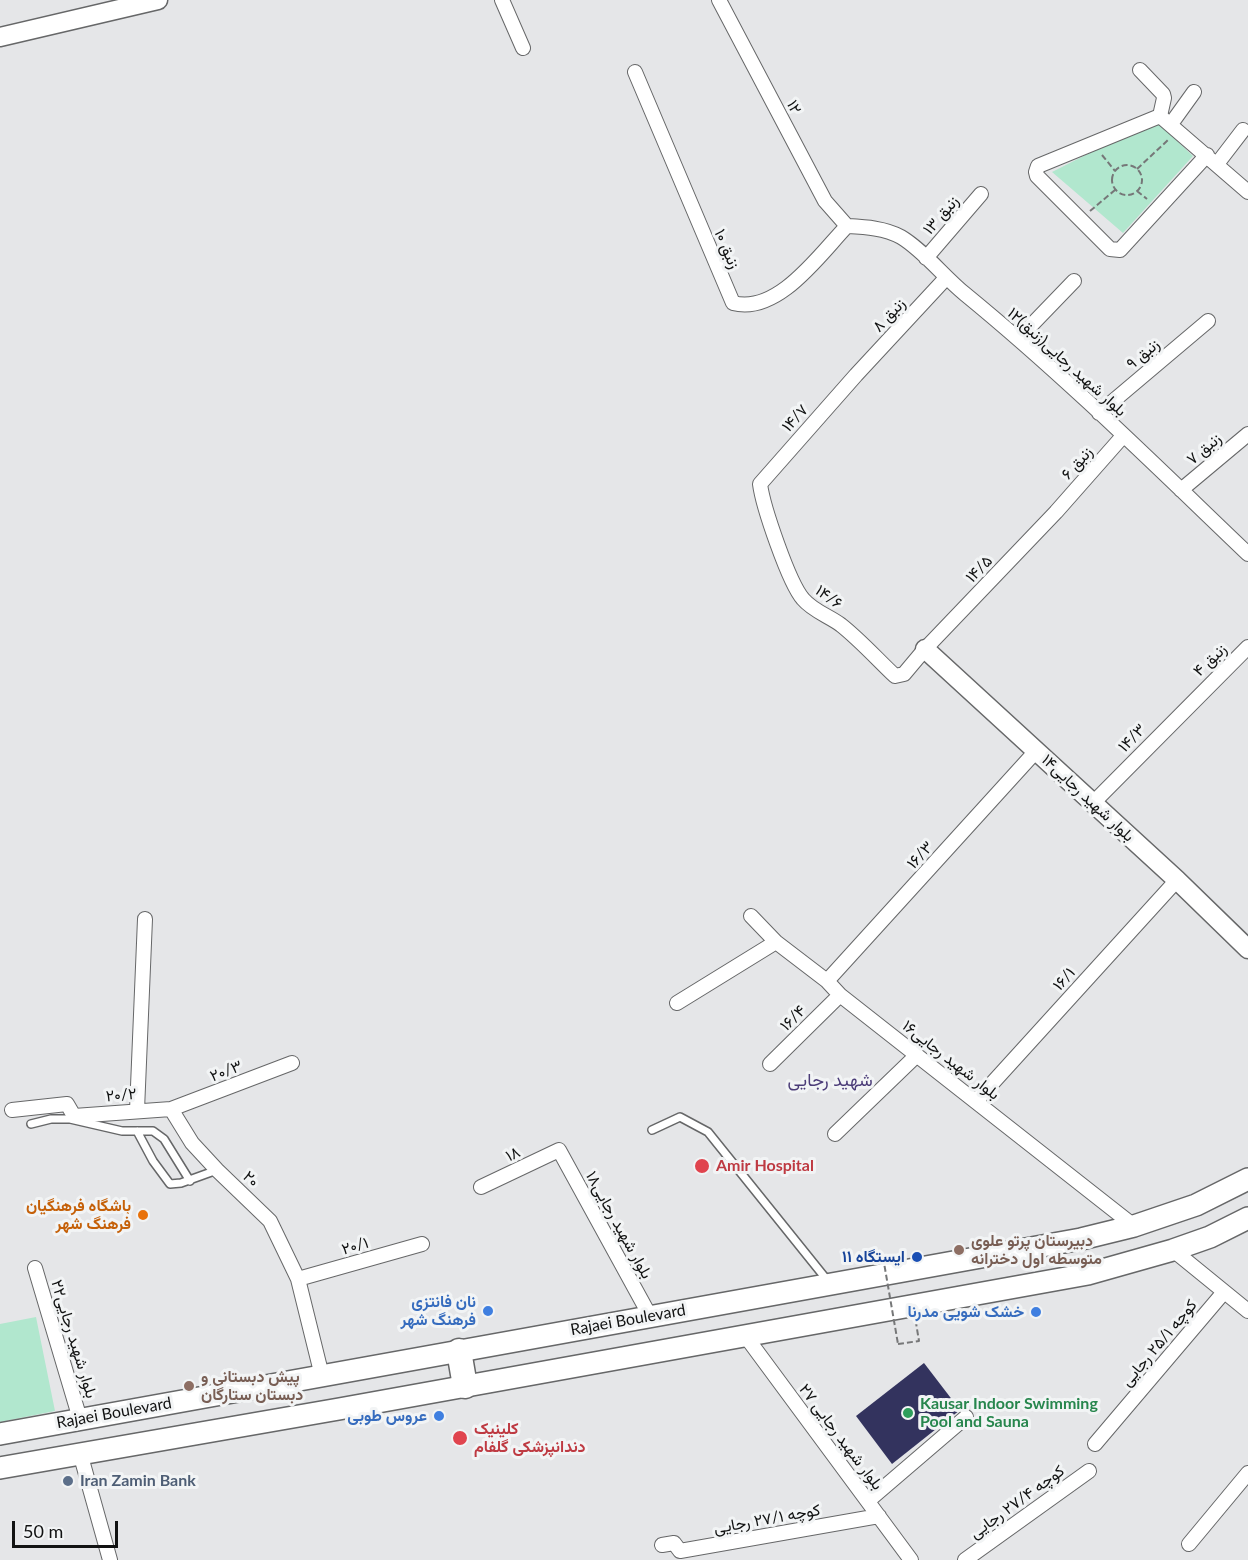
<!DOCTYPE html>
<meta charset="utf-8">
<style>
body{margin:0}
#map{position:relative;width:1248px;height:1560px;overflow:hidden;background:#e5e6e8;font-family:Lato,sans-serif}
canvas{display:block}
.scale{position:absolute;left:12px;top:1521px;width:106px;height:27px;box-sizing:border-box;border:3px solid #111212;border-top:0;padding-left:8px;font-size:18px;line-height:21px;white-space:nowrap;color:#111212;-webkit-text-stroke:4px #f2f4f5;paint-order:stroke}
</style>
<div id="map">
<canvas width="1248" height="1560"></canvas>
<div class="scale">50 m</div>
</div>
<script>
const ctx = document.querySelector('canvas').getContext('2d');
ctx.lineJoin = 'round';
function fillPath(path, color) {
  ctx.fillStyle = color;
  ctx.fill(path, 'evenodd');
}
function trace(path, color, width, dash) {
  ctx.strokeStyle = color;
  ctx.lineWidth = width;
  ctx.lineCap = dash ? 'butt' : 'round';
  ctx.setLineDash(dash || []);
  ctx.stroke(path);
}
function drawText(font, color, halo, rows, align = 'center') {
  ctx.font = font + ' Lato,Vazirmatn,sans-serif';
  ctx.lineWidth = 6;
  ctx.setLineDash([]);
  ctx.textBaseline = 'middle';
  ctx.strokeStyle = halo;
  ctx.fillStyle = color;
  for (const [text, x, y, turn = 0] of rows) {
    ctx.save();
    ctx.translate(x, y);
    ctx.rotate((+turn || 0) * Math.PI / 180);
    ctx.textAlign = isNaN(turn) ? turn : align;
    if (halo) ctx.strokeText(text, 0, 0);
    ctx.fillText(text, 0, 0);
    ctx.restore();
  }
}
fillPath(new Path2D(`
 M1155,120L1193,156L1123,233L1052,172Z
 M36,1317L55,1411L0,1422V1324Z`), '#b1e7ce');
fillPath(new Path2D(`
 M924,1363L960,1410L892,1464L856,1416Z`), '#33335e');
const lane = new Path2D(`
 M31,1124L51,1119H70L122,1131H153L164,1139L190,1181
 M652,1130L680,1117L708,1132L827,1280
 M137,1131L153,1161L170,1184L181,1183L217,1170`);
const street = new Path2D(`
 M502,0L523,48
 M719,0L825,201L847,226
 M1140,70L1163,94L1164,98L1160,116
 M635,72L733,303C778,315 820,254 847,226
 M1160,116L1038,166L1036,172L1037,176L1110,249L1120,250L1207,155
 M1160,116L1248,192
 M1171,124L1194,92
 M1217,164L1243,130
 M847,226C865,227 885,228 901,237C923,250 944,277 965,294C1064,375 1156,466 1248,554
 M926,258L981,194
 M946,278L856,375L760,484C763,507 789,583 803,599C813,611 829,616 841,625C860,640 877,659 895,676L904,674L925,649L1056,512L1123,436
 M1019,338L1074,281
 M1099,413L1208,321
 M1181,490L1248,434
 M1093,803L1248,647
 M751,916L776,942L827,981L840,995L1134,1226
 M827,981L1037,750
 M677,1003L776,942
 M770,1064L840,995
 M977,1100L1177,880
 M171,1109L192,1143L217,1170L270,1221L298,1279L322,1376
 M12,1110L67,1104L74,1116L171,1109L292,1063
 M137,1110L145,919
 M835,1134L917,1055
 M481,1187L559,1150L650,1316
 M1173,1250L1248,1311
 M35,1268L80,1419
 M298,1279L422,1244
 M744,1334L911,1560
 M1095,1444L1224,1292
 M80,1453L110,1560
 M868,1501L966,1417
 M1189,1544L1248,1473
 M662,1545L674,1543L680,1551L879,1516
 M965,1560L1089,1471`);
const secondary = new Path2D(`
 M0,37L158,0
 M925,649L1177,880L1248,949`);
const primary = new Path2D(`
 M0,1434L1081,1239L1134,1226L1196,1205L1248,1179
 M0,1468L339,1409L1088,1274L1173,1250L1210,1237L1248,1218`);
const highway = new Path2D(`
 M459,1351L465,1386`);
trace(lane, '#666768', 10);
trace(street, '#666768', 16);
trace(secondary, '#666768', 21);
trace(primary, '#666768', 24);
trace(highway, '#666768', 27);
trace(new Path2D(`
 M1102,155L1115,171
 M1112 180a15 15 0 1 1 30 0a15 15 0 1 1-30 0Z
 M1137,169L1168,140
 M1137,191L1147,199
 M1090,211L1115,190
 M898,1344L919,1341L916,1323`), '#767778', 2, [6, 3]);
trace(lane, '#fff', 7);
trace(street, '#fff', 14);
trace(secondary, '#fff', 18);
trace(primary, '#fff', 21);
trace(highway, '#fff', 24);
trace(new Path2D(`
 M883,1257L898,1344`), '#767778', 2, [6, 3]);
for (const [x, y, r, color] of [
 [702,1166,8,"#e0444e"],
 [143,1215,6,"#e8710a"],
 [959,1250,6,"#8d6e63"],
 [917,1257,6,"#1a4fb4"],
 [488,1311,6,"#3f7fe0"],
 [1036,1312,6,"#3f7fe0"],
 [189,1386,6,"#8d6e63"],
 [908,1413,6,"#2e9e5b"],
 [439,1416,6,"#3f7fe0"],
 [460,1438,8,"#e0444e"],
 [68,1481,6,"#5c6f8a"]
]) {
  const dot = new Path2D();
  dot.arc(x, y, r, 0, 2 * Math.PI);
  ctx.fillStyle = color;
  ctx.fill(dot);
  trace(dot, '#f2f4f5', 2);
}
drawText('16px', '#111212', '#f2f4f5', [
 ["۱۲",794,107,62],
 ["زنبق ۱۳",941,215,-49],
 ["زنبق ۱۰",727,249,67],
 ["زنبق ۸",889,315,-47],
 ["زنبق ۹",1143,354,-40],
 ["۱۲بلوار شهید رجایی(زنبق)",1067,362,42],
 ["۱۴/۷",795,418,-48],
 ["زنبق ۷",1204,449,-40],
 ["زنبق ۶",1077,463,-48],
 ["۱۴/۵",979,569,-46],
 ["۱۴/۶",829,597,36],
 ["زنبق ۴",1210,660,-44],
 ["۱۴/۳",1132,738,-46],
 ["بلوار شهید رجایی۱۴",1088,798,43],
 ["۱۶/۳",920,855,-48],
 ["۱۶/۱",1064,979,-48],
 ["۱۶/۴",793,1018,-45],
 ["بلوار شهید رجایی۱۶",951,1060,38],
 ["۲۰/۳",226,1071,-21],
 ["۲۰/۲",121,1095,-5],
 ["۱۸",513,1154,-26],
 ["۲۰",251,1179,44],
 ["بلوار شهید رجایی۱۸",619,1225,61],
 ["۲۰/۱",355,1246,-16],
 ["Rajaei Boulevard",628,1320,-10],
 ["بلوار شهید رجایی۲۲",74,1339,73],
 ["کوچه ۲۵/۱ رجایی",1159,1343,-50],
 ["Rajaei Boulevard",114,1413,-10],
 ["۲۷ بلوار شهید رجایی",841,1437,53],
 ["کوچه ۲۷/۴ رجایی",1017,1502,-36],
 ["کوچه ۲۷/۱ رجایی",767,1519,-10]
]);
drawText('bold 16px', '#be3a42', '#f2f4f5', [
 ["Amir Hospital",716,1166],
 ["کلینیک",474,1429],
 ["دندانپزشکی گلفام",474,1447]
], 'left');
drawText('bold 16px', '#c56008', '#f2f4f5', [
 ["باشگاه فرهنگیان",131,1206],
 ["فرهنگ شهر",131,1224]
], 'right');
drawText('bold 16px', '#785e54', '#f2f4f5', [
 ["دبیرستان پرتو علوی",971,1241],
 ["متوسطه اول دخترانه",971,1259],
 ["پیش دبستانی و",201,1377],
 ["دبستان ستارگان",201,1395]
], 'left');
drawText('bold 16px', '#164399', '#f2f4f5', [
 ["ایستگاه ۱۱",905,1257]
], 'right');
drawText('bold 16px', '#366cbe', '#f2f4f5', [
 ["نان فانتزی",476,1302],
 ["فرهنگ شهر",476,1320],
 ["خشک شویی مدرنا",1024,1312],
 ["عروس طوبی",427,1416]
], 'right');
drawText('bold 16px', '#27864d', '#f2f4f5', [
 ["Kausar Indoor Swimming",920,1404],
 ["Pool and Sauna",920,1422]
], 'left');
drawText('bold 16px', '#4e5e75', '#f2f4f5', [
 ["Iran Zamin Bank",80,1481]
], 'left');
drawText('18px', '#4b3c78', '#f2f4f5', [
 ["شهید رجایی",830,1080]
]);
</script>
